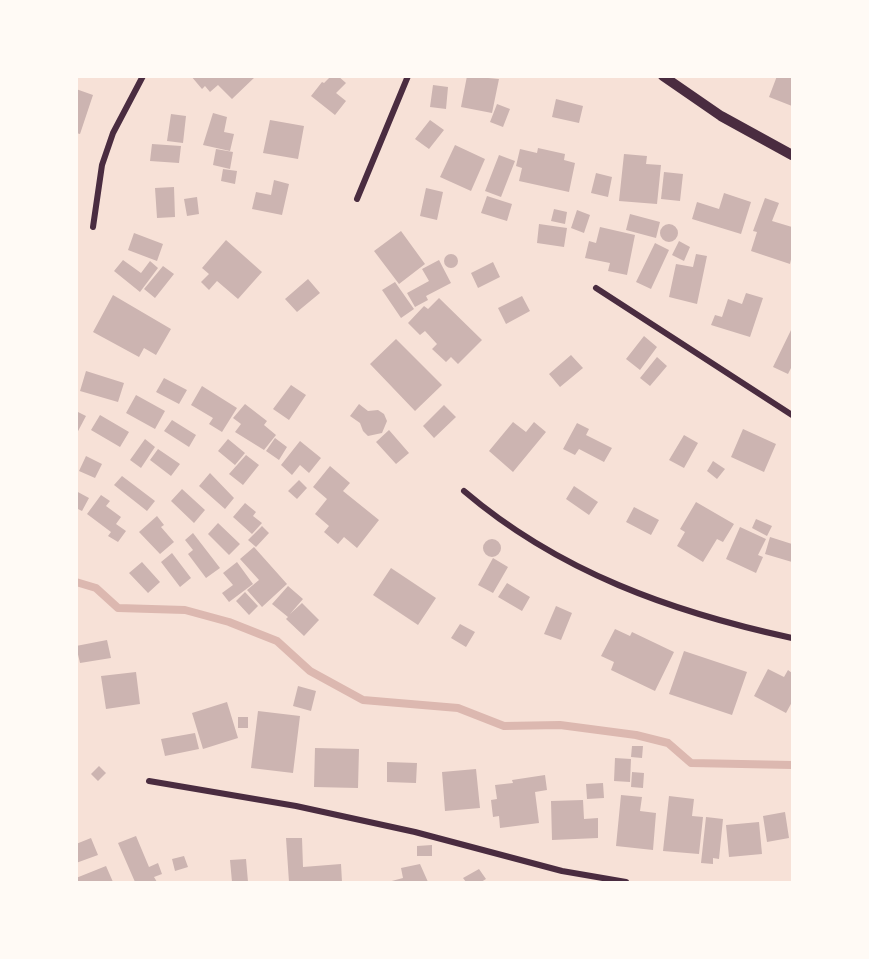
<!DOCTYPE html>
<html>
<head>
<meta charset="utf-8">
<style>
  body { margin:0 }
  #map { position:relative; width:869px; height:959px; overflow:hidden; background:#f7e1d7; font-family:Jost,sans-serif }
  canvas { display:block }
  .frame { position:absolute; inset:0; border:78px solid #fffaf5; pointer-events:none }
</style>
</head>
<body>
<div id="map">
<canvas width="869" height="959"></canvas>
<div class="frame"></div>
</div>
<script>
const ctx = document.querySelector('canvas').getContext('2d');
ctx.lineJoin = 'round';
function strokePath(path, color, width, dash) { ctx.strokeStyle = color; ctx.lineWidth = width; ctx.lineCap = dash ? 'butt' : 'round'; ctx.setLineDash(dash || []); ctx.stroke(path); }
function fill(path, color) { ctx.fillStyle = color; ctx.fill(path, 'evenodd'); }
strokePath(new Path2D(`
  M76,582l20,6 22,20 67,2 44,12 48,19 33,30 53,29 95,8 46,18 56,-1 76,10 32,8 23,20 101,2`), '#dcb8b0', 8);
fill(new Path2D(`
  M191,76h65l-24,23 -14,-14 -8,7 -5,-6 -3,3z
  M331,76h7l8,7 -10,10 10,8 -11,14 -24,-19 11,-14 2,1z
  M467,76l32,3 -7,34 -31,-6z
  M777,76h15v30l-23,-9z
  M433,85l15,2 -2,22 -16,-2z
  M76,89l17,6 -13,39 -4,-1z
  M556,99l27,7 -4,17 -27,-6z
  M497,104l13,5 -7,18 -13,-5z
  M213,113l14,4 -3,15 10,2 -4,17 -27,-6z
  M171,114l15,2 -3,27 -16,-2z
  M270,120l34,6 -6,33 -35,-6z
  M430,120l14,10 -15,19 -14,-10z
  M152,144l29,2 -2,17 -29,-2z
  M455,145l30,14 -14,32 -31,-14z
  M538,148l27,6 -1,6 11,3 -6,29 -50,-11 3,-13 -6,-2 4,-17 17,4z
  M216,149l17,3 -3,17 -17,-4z
  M624,154l23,2 -1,8 15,1 -4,39 -38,-3z
  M499,155l16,6 -14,36 -16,-6z
  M223,169l14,2 -2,13 -14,-3z
  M664,172l19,2 -3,27 -19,-2z
  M596,173l16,4 -4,20 -17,-4z
  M274,180l15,4 -7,31 -30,-6 4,-17 15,3z
  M174,187l1,30 -18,1 -2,-30z
  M426,188l17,4 -6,28 -17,-4z
  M724,193l27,9 -10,32 -49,-15 5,-17 22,7z
  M487,196l25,8 -5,17 -26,-8z
  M197,197l2,17 -12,2 -3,-17z
  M765,198l14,5 -7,18 20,6v28l-2,9 -39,-13 6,-19 -4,-1z
  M554,209l13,3 -2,12 -14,-3z
  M577,210l13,5 -6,18 -13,-5z
  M630,214l30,8 -4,16 -30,-8z
  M660 233a9 9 0 1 1 18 0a9 9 0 1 1-18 0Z
  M539,224l28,4 -3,19 -27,-4z
  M600,227l35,8 -8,40 -19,-4 2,-8 -25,-5 4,-17 7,2z
  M401,231l24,33 -26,20 -25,-33z
  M134,233l29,11 -6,17 -29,-11z
  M226,240l36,32 -24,27 -21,-18 -8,9 -8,-8 8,-8 -7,-6z
  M679,241l11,6 -6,14 -12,-6z
  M655,243l14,7 -18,39 -15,-7z
  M444 261a7 7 0 1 1 14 0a7 7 0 1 1-14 0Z
  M696,254l11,2 -10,48 -28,-7 7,-33 17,3z
  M123,260l18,13 9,-12 8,7 -18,24 -26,-21z
  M439,260l12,23 -25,13 2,4 -13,7 -8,-14 22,-12 -7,-12z
  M493,262l7,15 -22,11 -7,-15z
  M163,266l11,8 -19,24 -11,-9z
  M308,279l12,14 -23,19 -12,-13z
  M395,282l19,27 -13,9 -19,-28z
  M746,293l17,5 -13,39 -39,-12 4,-10 7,2 6,-18 14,5z
  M113,295l58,34 -15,26 -12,-7 -5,9 -46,-25z
  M522,296l8,15 -24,13 -8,-16z
  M439,298l43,42 -24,24 -7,-7 -5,5 -14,-13 5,-5 -12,-13 -5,4 -12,-12 16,-17 4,3z
  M792,328v38l-4,8 -15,-7z
  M644,336l13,11 -17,23 -14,-11z
  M396,339l46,46 -27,26 -45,-47z
  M571,355l12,13 -23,19 -11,-13z
  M657,357l10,9 -17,20 -10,-8z
  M86,371l38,12 -6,19 -38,-11z
  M164,378l23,12 -8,14 -23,-12z
  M291,385l15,10 -17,25 -16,-11z
  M202,386l35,22 -15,24 -13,-8 4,-6 -22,-13z
  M136,395l29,16 -10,18 -29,-16z
  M245,404l22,17 -3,4 12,10 -12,15 -29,-18 6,-8 -8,-6z
  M359,404l9,7 10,-1 6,4 3,7 -5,12 -14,3 -5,-5 -3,-8 -10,-7z
  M444,405l12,12 -22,21 -11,-12z
  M76,411l10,5 -10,19z
  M100,415l29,17 -9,15 -29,-17z
  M172,420l24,15 -7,12 -25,-16z
  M513,422l13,10 8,-10 12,10 -33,40 -24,-21z
  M577,423l12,6 -3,6 26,13 -8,14 -25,-13 -4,6 -12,-6z
  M743,429l33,15 -12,28 -33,-15z
  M389,430l20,23 -13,11 -20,-22z
  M684,435l14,8 -14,25 -15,-8z
  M275,438l12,9 -8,13 -13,-9z
  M145,439l10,8 -14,21 -11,-8z
  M228,439l17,14 -10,12 -17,-14z
  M300,441l21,17 -12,15 -9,-8 -8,10 -11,-10z
  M158,449l22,15 -9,12 -21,-16z
  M246,455l13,10 -16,20 -14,-11z
  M86,456l16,8 -7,14 -16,-7z
  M713,461l12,8 -8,10 -10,-8z
  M330,466l20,17 -7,8 36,29 -22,28 -13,-11 -6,7 -14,-12 5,-6 -14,-12 12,-15 -14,-12z
  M210,473l24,25 -9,11 -26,-23z
  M122,476l33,25 -8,10 -33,-26z
  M299,480l8,8 -10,11 -9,-8z
  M574,486l24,16 -9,13 -23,-16z
  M182,489l23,21 -11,13 -23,-22z
  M76,491l13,7 -7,13 -6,-3z
  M101,495l9,6 -4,5 15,11 -5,7 10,7 -8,11 -10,-6 3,-4 -24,-18z
  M696,502l38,22 -11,18 -6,-3 -14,23 -26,-16 8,-14 -5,-3z
  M245,503l11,9 -3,4 9,7 -10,11 -19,-17z
  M634,507l25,13 -8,15 -25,-13z
  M157,516l7,9 -3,2 13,15 -14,12 -21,-22z
  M756,519l16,7 -5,10 -15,-8z
  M218,523l22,21 -11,11 -21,-21z
  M262,526l7,7 -13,14 -8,-7z
  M740,527l26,12 -8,16 5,2 -7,16 -30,-14z
  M193,533l27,35 -14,10 -18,-24 5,-4 -8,-10z
  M770,537l22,7v18l-27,-8z
  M483 548a9 9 0 1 1 18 0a9 9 0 1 1-18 0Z
  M254,547l33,37 -25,23 -15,-17 12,-10 -19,-21z
  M172,553l19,25 -11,9 -19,-25z
  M493,558l15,9 -15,26 -15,-8z
  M142,562l18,20 -12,11 -19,-20z
  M237,562l16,22 -24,18 -7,-9 11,-8 -10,-12z
  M391,568l45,30 -18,27 -45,-30z
  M507,583l23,14 -8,14 -24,-14z
  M288,586l15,13 -13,15 12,-11 17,17 -15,16 -18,-17 2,-2 -16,-13z
  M245,592l13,14 -9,9 -13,-14z
  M556,606l16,7 -11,27 -17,-6z
  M460,624l15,8 -9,15 -15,-9z
  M615,629l15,7 2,-4 42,20 -19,39 -44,-21 3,-8 -13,-6z
  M107,640l4,18 -31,5 -4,-17z
  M684,651l63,21 -15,43 -63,-21z
  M768,669l16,8 4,-7 4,3v29l-6,11 -32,-17z
  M136,672l4,32 -34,5 -5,-33z
  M298,686l18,5 -5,20 -18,-5z
  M227,702l11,36 -35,11 -11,-36z
  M258,711l42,5 -7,57 -42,-5z
  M238,717h10v11h-10z
  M195,733l4,16 -34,7 -4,-17z
  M632,746h11l-1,12 -11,-1z
  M315,748l44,1 -1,39 -44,-1z
  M615,758l16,1 -1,23 -16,-1z
  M387,762l30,1 -1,20 -29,-1z
  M99,766l7,7 -8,8 -7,-7z
  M476,769l4,39 -35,3 -3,-39z
  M632,772l12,1 -1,15 -12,-1z
  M545,775l2,15 -12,2 4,31 -39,5 -1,-12 -6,1 -2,-17 6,-1 -2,-14 18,-2 -1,-3z
  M603,783l1,15 -17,1 -1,-15z
  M621,795l21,2 -2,14 16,2 -3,37 -37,-4z
  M669,796l25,3 -2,17 11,1 -4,37 -36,-3z
  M583,800l1,19 14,-1v20l-46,2 -1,-39z
  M785,812l4,26 -22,4 -4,-26z
  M706,817l17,2 -4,40 -6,-1v6l-12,-1z
  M759,822l3,32 -33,3 -3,-32z
  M136,836l13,31 9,-4 4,11 -8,3 3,5h-22l-17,-39z
  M91,838l7,17 -22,8v-19z
  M286,838h16l1,29 38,-3 1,18h-53z
  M432,845v11h-15v-10z
  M184,856l4,11 -13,4 -3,-12z
  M246,859l2,23h-16l-2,-22z
  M420,864l8,18h-40l15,-4 -2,-10z
  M106,866l7,16h-37v-4z
  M479,869l7,10 -5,3h-15l-3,-4z`), '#ccb4b1');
strokePath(new Path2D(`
  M357,199l51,-123
  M93,227l9,-62 11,-32 30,-57
  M596,288l196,127
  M464,491c95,81 208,121 328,147
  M149,781l147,25 119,26 147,39 64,11`), '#4a2c40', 6);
strokePath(new Path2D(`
  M663,76l58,40 71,39`), '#4a2c40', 10);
</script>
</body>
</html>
